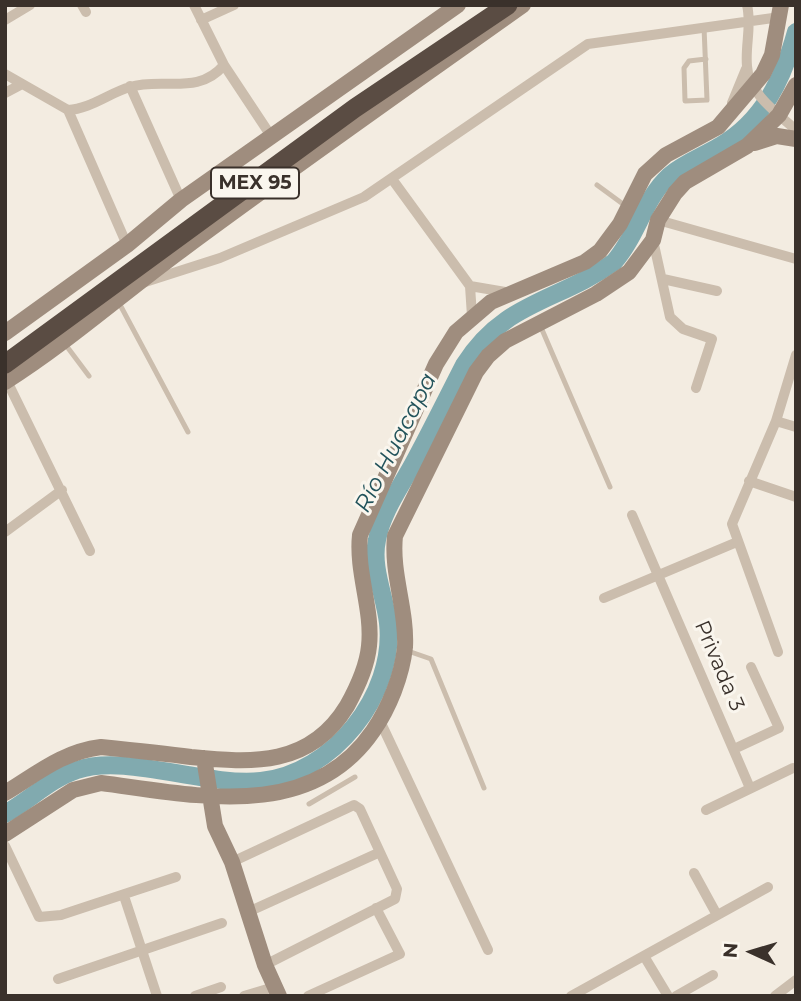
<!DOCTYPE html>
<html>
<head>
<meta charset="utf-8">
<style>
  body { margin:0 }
  #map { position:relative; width:801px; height:1001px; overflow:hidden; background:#f3ece1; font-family:Montserrat,sans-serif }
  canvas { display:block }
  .frame { position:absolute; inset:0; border:7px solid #3a312b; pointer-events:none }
  .north { position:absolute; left:717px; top:917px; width:70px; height:70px; -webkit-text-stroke:5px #faf6ee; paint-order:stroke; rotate:274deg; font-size:19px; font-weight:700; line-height:28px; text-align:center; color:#3a312b }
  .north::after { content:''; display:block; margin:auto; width:24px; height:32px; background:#3a312b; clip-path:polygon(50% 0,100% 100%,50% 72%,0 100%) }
</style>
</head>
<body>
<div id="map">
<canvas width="801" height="1001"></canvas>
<div class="frame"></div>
<div class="north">N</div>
</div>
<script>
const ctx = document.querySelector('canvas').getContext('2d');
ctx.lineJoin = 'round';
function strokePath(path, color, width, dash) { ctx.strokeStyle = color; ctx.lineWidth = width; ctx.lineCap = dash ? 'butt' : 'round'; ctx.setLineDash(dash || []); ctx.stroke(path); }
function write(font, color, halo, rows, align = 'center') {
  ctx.font = font + ' Montserrat,sans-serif'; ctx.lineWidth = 6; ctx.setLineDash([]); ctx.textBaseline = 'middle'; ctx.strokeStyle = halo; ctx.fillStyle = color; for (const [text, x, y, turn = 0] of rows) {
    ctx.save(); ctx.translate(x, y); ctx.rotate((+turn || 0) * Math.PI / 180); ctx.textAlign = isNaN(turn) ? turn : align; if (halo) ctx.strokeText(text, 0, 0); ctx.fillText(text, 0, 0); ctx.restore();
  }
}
strokePath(new Path2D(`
  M5,814c25,-14 45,-35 72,-44 49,-17 128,17 184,11 71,-7 135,-86 127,-158 -3,-27 -17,-56 -11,-83 5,-28 23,-52 36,-76 18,-33 34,-66 51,-99 40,-64 94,-63 150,-103 23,-26 30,-63 55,-86 15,-13 35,-20 51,-30 43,-25 63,-67 76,-114`), '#81aaaf', 18);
strokePath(new Path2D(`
  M704,27l3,73 -22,1 -1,-33 5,-7 17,-2
  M597,185l30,22
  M118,301l70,131
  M540,325l70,162
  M65,344l24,32
  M408,651l23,8 53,129
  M309,804l46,-27`), '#cbbdad', 5);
strokePath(new Path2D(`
  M82,5l4,7
  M194,5l30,60 47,71
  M747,5c5,21 -2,40 0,61 1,27 30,47 49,64
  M5,20l25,-15
  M201,20l33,-15
  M5,74l63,36c22,-1 41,-17 62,-23 33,-10 68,9 94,-22
  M130,86l51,114
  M5,93l17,-9
  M732,103l14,-34
  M68,110l59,135
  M392,179l78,107 2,30
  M658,220l138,39
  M653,240l17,77 13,12 29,10 -16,49
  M663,279l54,12
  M142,283l78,-25 144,-61 224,-153 192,-27
  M470,286l41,7
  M7,381l83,170
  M776,421l20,6
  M749,481l47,16
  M632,515l118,273
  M5,532l57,-42
  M604,598l133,-56
  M778,652l-46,-128 44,-103 20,-66
  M380,721l108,229
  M734,749l45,-21 -28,-61
  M706,810l87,-42
  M5,846l34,71 22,-2 115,-38
  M232,862l122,-57 6,4 37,80 -2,10 -130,66
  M694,873l23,42
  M124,896l33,100
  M248,912l130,-59
  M644,956l24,40
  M58,979l164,-56
  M195,996l26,-9
  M244,996l30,-9
  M308,996l92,-42 -24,-46
  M571,996l197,-109
  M676,996l37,-21
  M775,996l21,-16`), '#cbbdad', 10);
strokePath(new Path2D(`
  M755,143l22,-7 19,3
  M5,333l122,-88 54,-45 277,-195
  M5,382c63,-40 118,-89 178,-133 112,-83 226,-163 340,-244
  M204,758l11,68 17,36 33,103 14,31
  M5,793c33,-20 57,-41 96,-46 30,3 60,6 90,10 61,6 119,10 156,-51 10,-18 20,-39 22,-60 4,-37 -13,-73 -9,-111l76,-171 20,-32 35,-30 94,-40 15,-11 20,-27 25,-50 21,-19 52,-28 45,-53 9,-19 9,-50
  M5,834l68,-44 28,-7c93,12 209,40 272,-52 16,-23 29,-55 32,-84 2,-38 -14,-73 -10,-111l81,-164 12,-16 17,-15 91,-47 33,-22 24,-32 5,-20 17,-27 10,-11 62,-36 32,-31 17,-30`), '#9f8d7e', 16);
strokePath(new Path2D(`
  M5,364l350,-256 153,-103`), '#5a4c43', 19);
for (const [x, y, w] of [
  [255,183,88]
]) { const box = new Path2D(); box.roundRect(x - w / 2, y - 15.5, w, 31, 5); ctx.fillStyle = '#faf6ee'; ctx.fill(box); strokePath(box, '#3a312b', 2); }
write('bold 19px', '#3a312b', null, [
  ["MEX 95",255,183]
]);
write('21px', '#3a312b', '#faf6ee', [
  ["Privada 3",719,666,67]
]);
write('italic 23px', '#22535b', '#faf6ee', [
  ["Río Huacapa",396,443,-63]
]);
</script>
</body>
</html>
